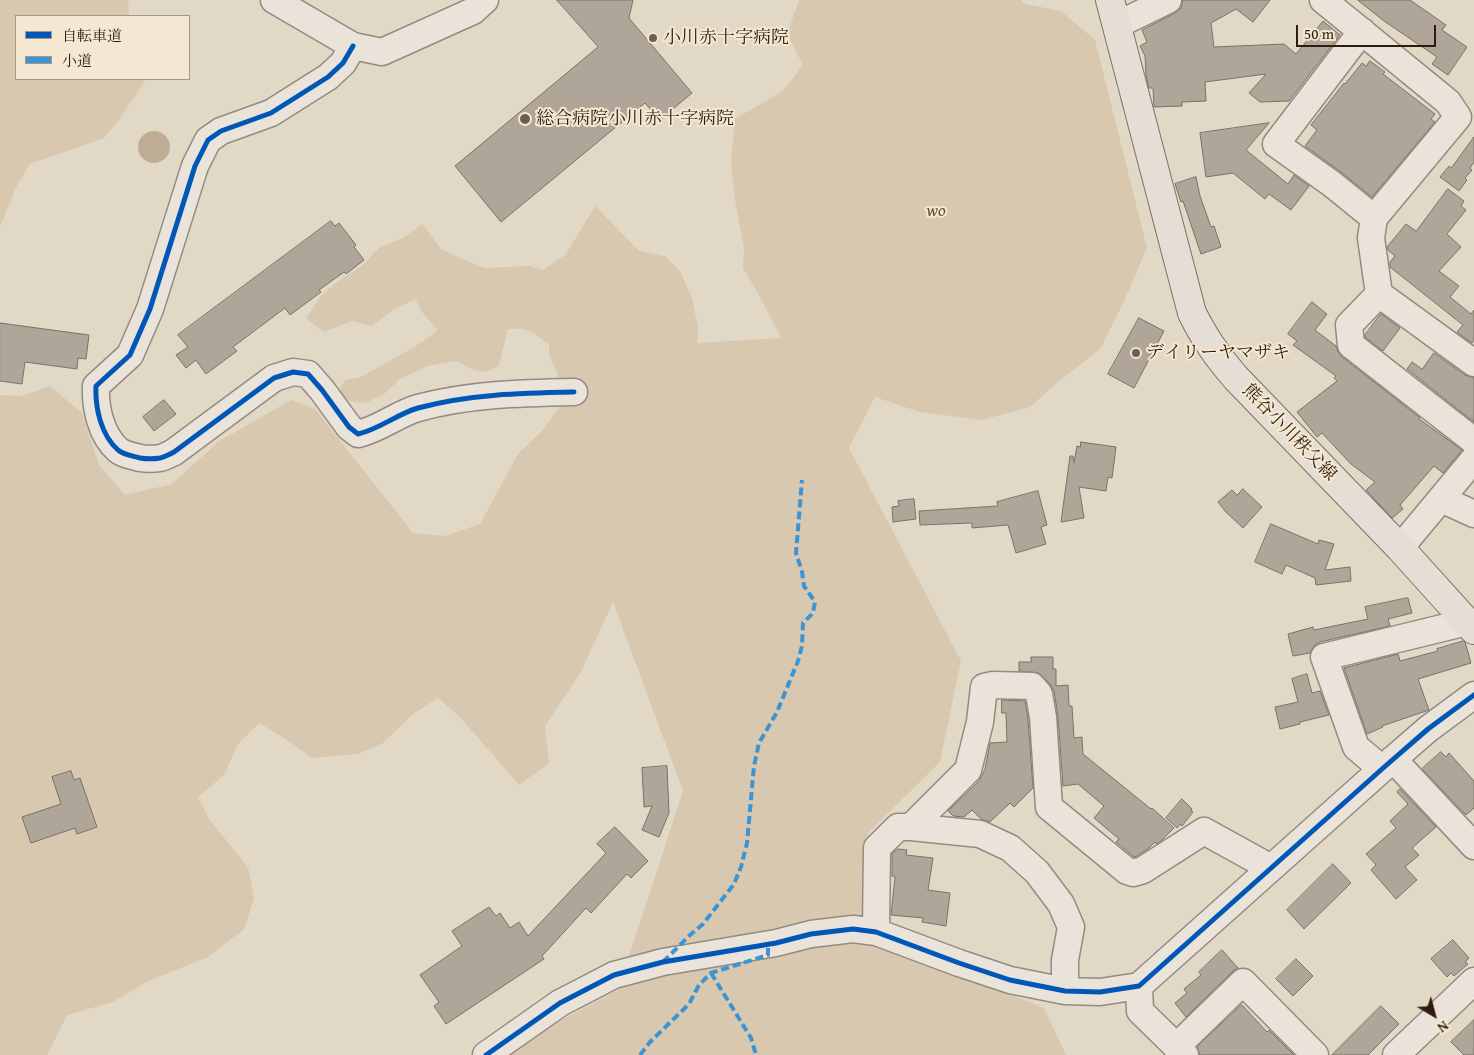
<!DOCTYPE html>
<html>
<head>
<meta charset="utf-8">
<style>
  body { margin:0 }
  #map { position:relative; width:1474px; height:1055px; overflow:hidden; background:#e2d8c6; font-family:"Gentium Book Plus","Noto Serif JP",serif }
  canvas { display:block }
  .legend { position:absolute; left:15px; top:15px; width:175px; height:65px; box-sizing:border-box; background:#f5e8d2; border:1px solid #a69684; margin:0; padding:6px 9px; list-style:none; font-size:15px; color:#301c0e }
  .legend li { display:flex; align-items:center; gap:10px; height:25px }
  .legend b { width:25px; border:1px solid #a69684 }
  .north { position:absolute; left:1409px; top:990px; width:50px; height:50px; -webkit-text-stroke:4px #f5e8d2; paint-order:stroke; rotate:143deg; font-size:14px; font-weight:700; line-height:20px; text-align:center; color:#301c0e }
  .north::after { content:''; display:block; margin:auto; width:18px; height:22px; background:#301c0e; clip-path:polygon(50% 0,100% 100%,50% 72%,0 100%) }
  .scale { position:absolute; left:1296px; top:25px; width:140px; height:22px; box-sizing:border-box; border:2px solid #301c0e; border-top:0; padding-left:6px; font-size:15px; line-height:18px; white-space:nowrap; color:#301c0e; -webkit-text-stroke:4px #f5e8d2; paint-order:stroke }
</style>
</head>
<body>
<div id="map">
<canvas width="1474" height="1055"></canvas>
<ul class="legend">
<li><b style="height:6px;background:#0057b8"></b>自転車道</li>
<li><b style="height:6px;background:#3d94d2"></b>小道</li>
</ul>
<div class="north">N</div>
<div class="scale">50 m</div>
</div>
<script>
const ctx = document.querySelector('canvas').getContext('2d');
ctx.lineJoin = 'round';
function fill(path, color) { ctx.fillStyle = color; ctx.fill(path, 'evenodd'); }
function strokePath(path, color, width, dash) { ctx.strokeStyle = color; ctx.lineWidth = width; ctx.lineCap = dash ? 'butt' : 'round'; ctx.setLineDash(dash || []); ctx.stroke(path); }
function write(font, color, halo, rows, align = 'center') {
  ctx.font = font + ' "Gentium Book Plus","Noto Serif JP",serif'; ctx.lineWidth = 4; ctx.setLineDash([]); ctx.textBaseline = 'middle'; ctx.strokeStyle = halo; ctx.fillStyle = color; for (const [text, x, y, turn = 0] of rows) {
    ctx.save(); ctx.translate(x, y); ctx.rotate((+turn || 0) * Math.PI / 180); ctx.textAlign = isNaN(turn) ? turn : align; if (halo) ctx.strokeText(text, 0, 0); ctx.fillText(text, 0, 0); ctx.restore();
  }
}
fill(new Path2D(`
  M0,0h128l1,13 1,3h-114v63h130l-28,42 -14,17 -74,26 -12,19 -18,44z
  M799,0h222l4,4 36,7 34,29 52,208 -22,51 -25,50 -41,32 -29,26 -48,13 -62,-8 -45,-15 -26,51 112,213 -21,101 -72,71 -3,75 3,36c59,15 118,41 176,64l22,47h-554l38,-29 68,-36 65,-199 -70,-189 -32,70 -36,54 4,37 -30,22 -59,-68 -22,-19 -25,16 -30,29 -25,11 -46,4 -25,-18 -28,-17 -21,21 -14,31 -26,22 11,22 39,48 6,31 -10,31 -36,28 -60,24 -35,21 -46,13 -20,40h-47v-660l22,1 28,-10 32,27 17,52 26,30 47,-11 46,-42 73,-42 24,9 98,124 32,3 35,-12 38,-70 25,-24 17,-24 -3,-34 -8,-16v-12c-17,-12 -20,-16 -41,-15l-9,36 -12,7 -13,-2 -18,-9 -29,5 -27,13 -17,16 -18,8 -18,-2 -9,-9 7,-12 16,-3 55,-31 22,-16 -14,-15 -9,-16 -22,11 -21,16 -20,-5 -28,11 -18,-14 15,-22 17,-15 23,-14 18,-19 24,-10 19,-14 20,26 42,18 45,-2 14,4 23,-16 29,-48 44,45 26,5 15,15 12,27 6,29 -1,16 84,-5 -23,-45 -15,-25 1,-20 -9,-48 -4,-39 4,-42 48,-28 20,-26 -16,-31z`), '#d8c8af');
fill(new Path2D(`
  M138 147a16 16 0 1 1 32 0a16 16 0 1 1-32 0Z`), '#bead94');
const building = new Path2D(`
  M557,0h76l-4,18 63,75 -32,27 -15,-17 -144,119 -46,-56 143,-119z
  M1183,0h87l-17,22 -17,-13 -25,14 3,24 70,-3 12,10 27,-33 17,14 -51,66 -29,1 -11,-9 17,-19 -61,8 1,19 -24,1v4l-28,1 -1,-19h-4l-3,-13 -1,-19 -5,-10 7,-4 -5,-12 33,-17 6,-5z
  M1358,0h52l36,25 -4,5 25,17 -19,28 -16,-11 5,-7 -53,-36z
  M1370,61l15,11 -2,2 52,40 -4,5 4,3 -63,75 -31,-25 -36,-26 12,-16 -6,-5 33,-42 1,1 17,-21 4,3z
  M1269,123l-23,27 42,34 6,-9 15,11 -18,24 -22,-16 -4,5 -32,-26 -27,4 -6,-44z
  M1474,137v25l-4,6 2,2 -7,8 2,2 -8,11 -19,-14 9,-11 2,2z
  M1196,177l4,19 11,31 3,-1 7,21 -20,7 -18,-53 -2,1 -6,-18z
  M1448,189l16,12 -3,5 5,4 -19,24 14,13 -22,24 20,15 -9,11 21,17 3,-4v30l-2,3 -15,-11 6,-7 -73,-58v-5l5,-6 -7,-6 -1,-3 19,-23 10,7z
  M331,221l4,5 4,-3 17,22 -2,2 10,13 -18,14 -2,-2 -25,18 2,2 -31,23 -5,-7 -52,39 4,4 -31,23 -10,-14 -10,8 -10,-13 12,-8 -10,-12z
  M1312,302l15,12 -12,16 21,16 2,6 4,5 78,61 -1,1 43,31 -19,23 -9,-7 -34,39 3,4 -11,9 -26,-28 9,-8 -24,-18 -29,-31 -5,4 -20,-25 40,-31 -3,-3 2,-2 -43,-31 4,-4 -9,-7z
  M1381,314l19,14 -17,23 -18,-14v-2z
  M1139,318l25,13 -30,57 -26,-14z
  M0,323l89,12 -3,24 -8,-1 -1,11 -52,-7 -3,22 -22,-3z
  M1434,353l31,22 9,3v44l-67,-53 5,-7 10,7z
  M164,400l12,14 -22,17 -11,-14z
  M1081,442l35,5 -4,31 -4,-1 -2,14 -27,-4 5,31 -23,4 9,-66h3l1,7 3,-17 3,1z
  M1243,489l19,18 -19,21 -17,-16 -8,-10 14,-12 5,5z
  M1038,491l9,34 -6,2 5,17 -30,9 -8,-28 -36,3v-5l-52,2 -1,-14 79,-5 -1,-4z
  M914,499l2,20 -23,3 -1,-15 7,-1 -1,-5z
  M1271,524l47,20 1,-4 15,4 -9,26 25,-3 1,14 -35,4 -1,-7 -29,-13 -4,9 -27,-12z
  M1408,598l4,15 -24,6 2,7 -70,16 -6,4 -4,7 -17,3 -5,-22 25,-7 1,3 54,-11 -3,-12z
  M1464,641l1,1 6,21 -53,16 11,31 -47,16 1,1 -16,7 -23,-66 54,-14 2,7 38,-10 -1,-2z
  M1031,657h22v12h3v17l12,-1 1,21h3l2,32 8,-1 1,17 68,55 1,-1 22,20 -11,11 -6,5 -2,-2 -6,6 -12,8 -3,1 -18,-15 3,-3 -25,-21 10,-12 -26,-22 -15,2 -5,-70 -4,-25 -4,-7 -11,-11 -20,-2v-9h12z
  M1307,674l5,19 8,-2 9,24 -29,7v2l-20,5 -5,-22 23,-5 -6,-23z
  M1002,700l23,1 3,18 5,69 -19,19 -4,-4 -20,19 -9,-3 -9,-9 -8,7 -11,-1 -5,-5 31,-30 6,-12 5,-26 17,-1 -1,-29h-4z
  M1441,752l5,5 3,-4 25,28v27l-8,7 -44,-46z
  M667,766l2,47 -10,24 -17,-7 10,-24 -8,1 -2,-39z
  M71,771l3,9 6,-2 17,49 -20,7 -2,-6 -44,15 -9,-26 39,-13 -9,-27z
  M1400,789l36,38 -24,21 7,7 -14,12 12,13 -21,19 -25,-29 5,-5 -10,-11 30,-26 -6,-7 18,-17 -11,-12z
  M1182,799l10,10 -1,2 2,1 -11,14 -2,-2 -3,4 -11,-10z
  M615,827l33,34 -17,17 -4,-4 -36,39 -5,-5 -44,48 2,3 -98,65 -12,-18 5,-4 -19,-27 42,-29 -10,-15 37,-24 7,9 4,-3 10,15 9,-6 9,14 78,-83 -9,-9z
  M898,849l9,1 -1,5 27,3 -5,32 22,3 -4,33 -24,-4 1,-4 -32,-3 4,-38 -3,-1v-22z
  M1333,864l18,19 -47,46 -17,-19z
  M1453,940l16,18 -4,4 3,2 -14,12 -3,-3 -4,4 -16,-18z
  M1222,950l16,18 -5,3 -47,46 -11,-14 12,-10 -3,-4 17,-14 -2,-3z
  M1296,959l17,17 -20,20 -17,-17z
  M1242,1005l25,27 2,-2 25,25h-94l-3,-8z
  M1381,1006l18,18 -31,31h-36z
  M1474,1020v35h-10l-13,-13z`);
fill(building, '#afa699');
strokePath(building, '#7a7267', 1);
const minor = new Path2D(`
  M274,0l79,46 29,6 91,-41 12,-11
  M1323,0l125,102 10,15 -84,101 -3,20 8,56 95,69
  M1117,25l51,-25
  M1362,31l-86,113 56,40 42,34
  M353,46l-10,17 -15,14 -57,36 -50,18 -13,9 -13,26 -45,143 -20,46 -34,31c-1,22 5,49 22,64 6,5 15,6 22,8 6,1 14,1 20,0 5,-1 10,-4 14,-6l100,-74 19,-6 15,2 14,16 27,37 9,7c22,-5 39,-20 60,-26 51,-14 104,-15 156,-16
  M1379,294l-30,31 2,20 123,96
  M1441,499l33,15
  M1400,548l74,-89
  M1393,759l81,87
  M1382,769l-26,-22 -32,-90 143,-35
  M911,827l57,-57 12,-48 4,-35 9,-2 39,1 7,8 4,23 6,90 78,64 6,2 10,-3 61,-39 67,37
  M876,932l1,-84 21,-21h13l69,7 30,14 27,24 24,32 10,23 -6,33v31
  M1139,986l1,25 45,44
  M1176,1047l67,-65 72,73
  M486,1055l74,-52 54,-28 49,-13 113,-19 35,-9 42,-5 23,3 83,31 51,17 55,11 35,1 39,-6 243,-217 46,-40 46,-34
  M1396,1055l78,-74`);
const major = new Path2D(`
  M1110,0l82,313c13,26 25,43 44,65l164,170 74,82`);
strokePath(minor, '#938b80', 29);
strokePath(major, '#7a7267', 30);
strokePath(minor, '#e9e3da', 26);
strokePath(major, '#e5ded4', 28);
strokePath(new Path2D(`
  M663,962l27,-27 13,-11 31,-40 7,-17 6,-24 7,-77 5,-23 18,-31 21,-51 4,-15 1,-23 10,-10 2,-11 -11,-16 -2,-14 -6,-19 6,-73
  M711,973l40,65 5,17
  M640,1055l10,-13 39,-38 10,-19 12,-12 57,-18v-10`), '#3d94d2', 4, [8, 4]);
strokePath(new Path2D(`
  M353,46l-10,17 -15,14 -57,36 -50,18 -13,9 -13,26 -45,143 -20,46 -34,31c-1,22 5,49 22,64 6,5 15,6 22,8 6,1 14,1 20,0 5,-1 10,-4 14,-6l100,-74 19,-6 15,2 14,16 27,37 9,7c22,-5 39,-20 60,-26 51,-14 104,-15 156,-16
  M486,1055l74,-52 54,-28 49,-13 113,-19 35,-9 42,-5 23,3 83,31 51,17 55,11 35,1 39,-6 243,-217 46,-40 46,-34`), '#0057b8', 5);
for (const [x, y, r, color] of [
  [653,38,5,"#6e5e4e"],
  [525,119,6,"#6e5e4e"],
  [1136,353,5,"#6e5e4e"]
]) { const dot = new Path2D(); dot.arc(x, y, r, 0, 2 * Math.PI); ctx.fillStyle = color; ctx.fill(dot); strokePath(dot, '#f5e8d2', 2); }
write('18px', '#301c0e', '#f5e8d2', [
  ["小川赤十字病院",663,38],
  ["総合病院小川赤十字病院",536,119],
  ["デイリーヤマザキ",1146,353]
], 'left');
write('italic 18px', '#604c39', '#f5e8d2', [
  ["wo",936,211]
]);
write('18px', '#301c0e', '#f5e8d2', [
  ["熊谷小川秩父線",1289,433,46]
]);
</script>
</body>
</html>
